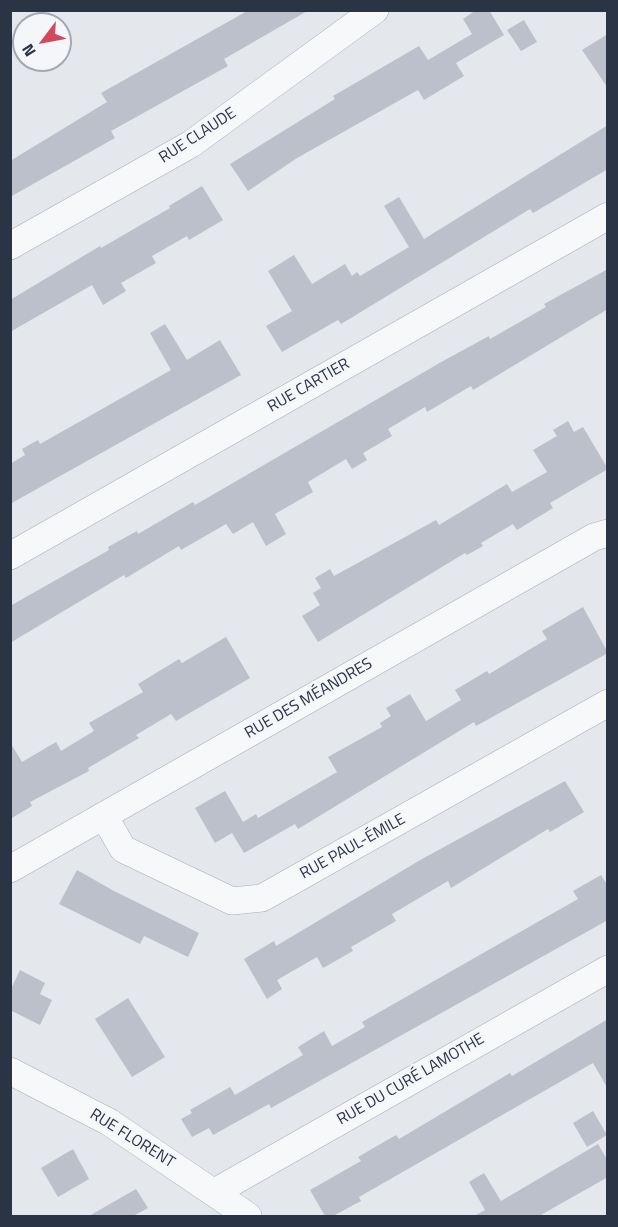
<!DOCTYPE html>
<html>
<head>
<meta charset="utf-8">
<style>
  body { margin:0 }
  #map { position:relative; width:618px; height:1227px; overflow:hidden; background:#e4e7ec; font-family:"Titillium Web",sans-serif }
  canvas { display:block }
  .frame { position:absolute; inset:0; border:12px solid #2b3445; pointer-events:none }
  .north { position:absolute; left:12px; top:12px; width:60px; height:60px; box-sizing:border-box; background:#f4f6f9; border:2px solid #a4a8b1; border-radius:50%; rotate:238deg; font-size:16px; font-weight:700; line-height:24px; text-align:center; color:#2b3445 }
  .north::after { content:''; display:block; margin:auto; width:21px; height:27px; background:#d1495b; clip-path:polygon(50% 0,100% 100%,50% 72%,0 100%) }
</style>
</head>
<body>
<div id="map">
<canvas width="618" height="1227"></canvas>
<div class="frame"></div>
<div class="north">N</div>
</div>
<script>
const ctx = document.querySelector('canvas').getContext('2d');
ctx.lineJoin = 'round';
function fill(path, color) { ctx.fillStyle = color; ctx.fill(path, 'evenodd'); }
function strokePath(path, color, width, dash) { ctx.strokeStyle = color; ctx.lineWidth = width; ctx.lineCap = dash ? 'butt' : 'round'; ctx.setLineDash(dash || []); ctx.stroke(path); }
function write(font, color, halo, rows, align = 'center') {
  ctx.font = font + ' "Titillium Web",sans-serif'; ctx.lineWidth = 5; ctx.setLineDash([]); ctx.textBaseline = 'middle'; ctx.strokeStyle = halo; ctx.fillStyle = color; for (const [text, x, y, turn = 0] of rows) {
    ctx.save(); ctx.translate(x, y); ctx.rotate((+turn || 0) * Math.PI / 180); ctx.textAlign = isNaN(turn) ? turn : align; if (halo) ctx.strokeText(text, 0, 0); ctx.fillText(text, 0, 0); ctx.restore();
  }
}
fill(new Path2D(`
  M249,10h60l-85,49 4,7 -117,65 4,7 -105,59v-36l97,-59 -6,-9z
  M476,10h13l15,25 -48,28 8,13 -40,24 -6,-10 -121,68 -49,33 -18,-27 105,-65 -2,-3 86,-50 9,14 44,-26 -9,-15z
  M524,20l13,22 -16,9 -14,-21z
  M608,34v54l-26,-38z
  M608,125v44l-75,44 -3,-4 -189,115 -3,-4 -56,32 -16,-26 26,-15 -24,-40 26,-16 18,29 33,-20 7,12 5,-4 3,4 49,-29 -25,-41 15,-9 25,42z
  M202,186l21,34 -34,20 -2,-4 -35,20 4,7 -35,20 5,8 -23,14 -11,-20 -82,47v-32l90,-54 1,2 69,-40 -1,-2z
  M608,269v40l-135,81 -2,-4 -44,26 -2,-5 -37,22 4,7 -29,17 4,7 -15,9 -6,-10 -38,23 5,10 -38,22 11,20 -20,12 -13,-24 -20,12 -7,-10 -45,26 -2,-4 -53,32 -2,-3 -114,68v-37l99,-56 -1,-3 29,-16 1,3 55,-32 2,3 248,-144 46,-25 1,3 56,-32 -2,-3z
  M165,324l22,36 33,-20 21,35 -231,129v-40l15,-9 -3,-6 16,-9 2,4 131,-74 -21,-37z
  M568,421l6,11 9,-5 25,42 -58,34 3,5 -36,22 -4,-6 -32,19 2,3 -16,9 -2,-2 -147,89 -16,-26 18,-11 -7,-12 8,-5 -6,-10 15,-9 4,7 102,-56 3,5 68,-41 5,8 35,-20 -14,-22 24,-14 -4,-6z
  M583,607l25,46 -132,73 -2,-4 -176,107 -3,-5 -51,29 -12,-20 -17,10 -20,-35 30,-17 18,31 13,-8 2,4 79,-46 -9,-15 54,-30 -2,-4 11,-7 -5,-8 24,-14 16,27 35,-21 -6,-10 32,-19 2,3 58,-35 -5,-8z
  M226,637l24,41 -74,43 -5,-7 -35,21 3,3 -51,30 1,3 -59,31 2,4 -22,13v-77l12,20 34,-20 5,9 33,-20 -5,-8 54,-31 -5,-8 41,-25 3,4z
  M565,781l19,31 -34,20 -2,-3 -97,59 -3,-7 -56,33 4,7 -45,26 2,4 -30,17 -6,-11 -40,23 5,9 -15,10 -23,-40 30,-18 2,5 146,-87z
  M77,870l37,21 85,42 -11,24 -44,-21 -4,8 -81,-40z
  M601,875l7,11v34l-337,188 -2,-4 -56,31 -4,-7 -17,9 -11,-18 11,-6 -2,-3 40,-23 5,8 68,-40 -5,-8 26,-16 8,15 33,-19 -3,-5 216,-123 -5,-8z
  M20,970l25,13 -5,11 12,6 -12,25 -30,-15v-19z
  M128,998l37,59 -33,20 -37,-58z
  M608,1019v70l-15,-26 -234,134 2,4 -28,15h-8l-15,-26 51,-29 -3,-4 38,-22 3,4 111,-66 2,3z
  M593,1111l14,24 -20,12 -14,-24z
  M598,1144l10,17v16l-69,39h-65l11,-6 -16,-28 15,-9 17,28z
  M73,1149l16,30 -31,18 -17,-29z
  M136,1189l12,19 -15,8h-44z`), '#bbc0ca');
const street = new Path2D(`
  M10,246l181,-102 184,-134
  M10,556l598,-340
  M104,816l19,33 109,52 30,-3 346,-195
  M10,869l584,-332 14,-4
  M10,1071l99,51 139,94
  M215,1192l393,-223`);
strokePath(street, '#a9aeb7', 28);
strokePath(street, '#f7f8fa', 27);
write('16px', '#2b3445', '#f4f6f9', [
  ["RUE CLAUDE",198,136,-33],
  ["RUE CARTIER",309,386,-30],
  ["RUE DES MÉANDRES",309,699,-30],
  ["RUE PAUL-ÉMILE",353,847,-29],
  ["RUE DU CURÉ LAMOTHE",411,1080,-30],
  ["RUE FLORENT",132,1139,32]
]);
</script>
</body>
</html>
